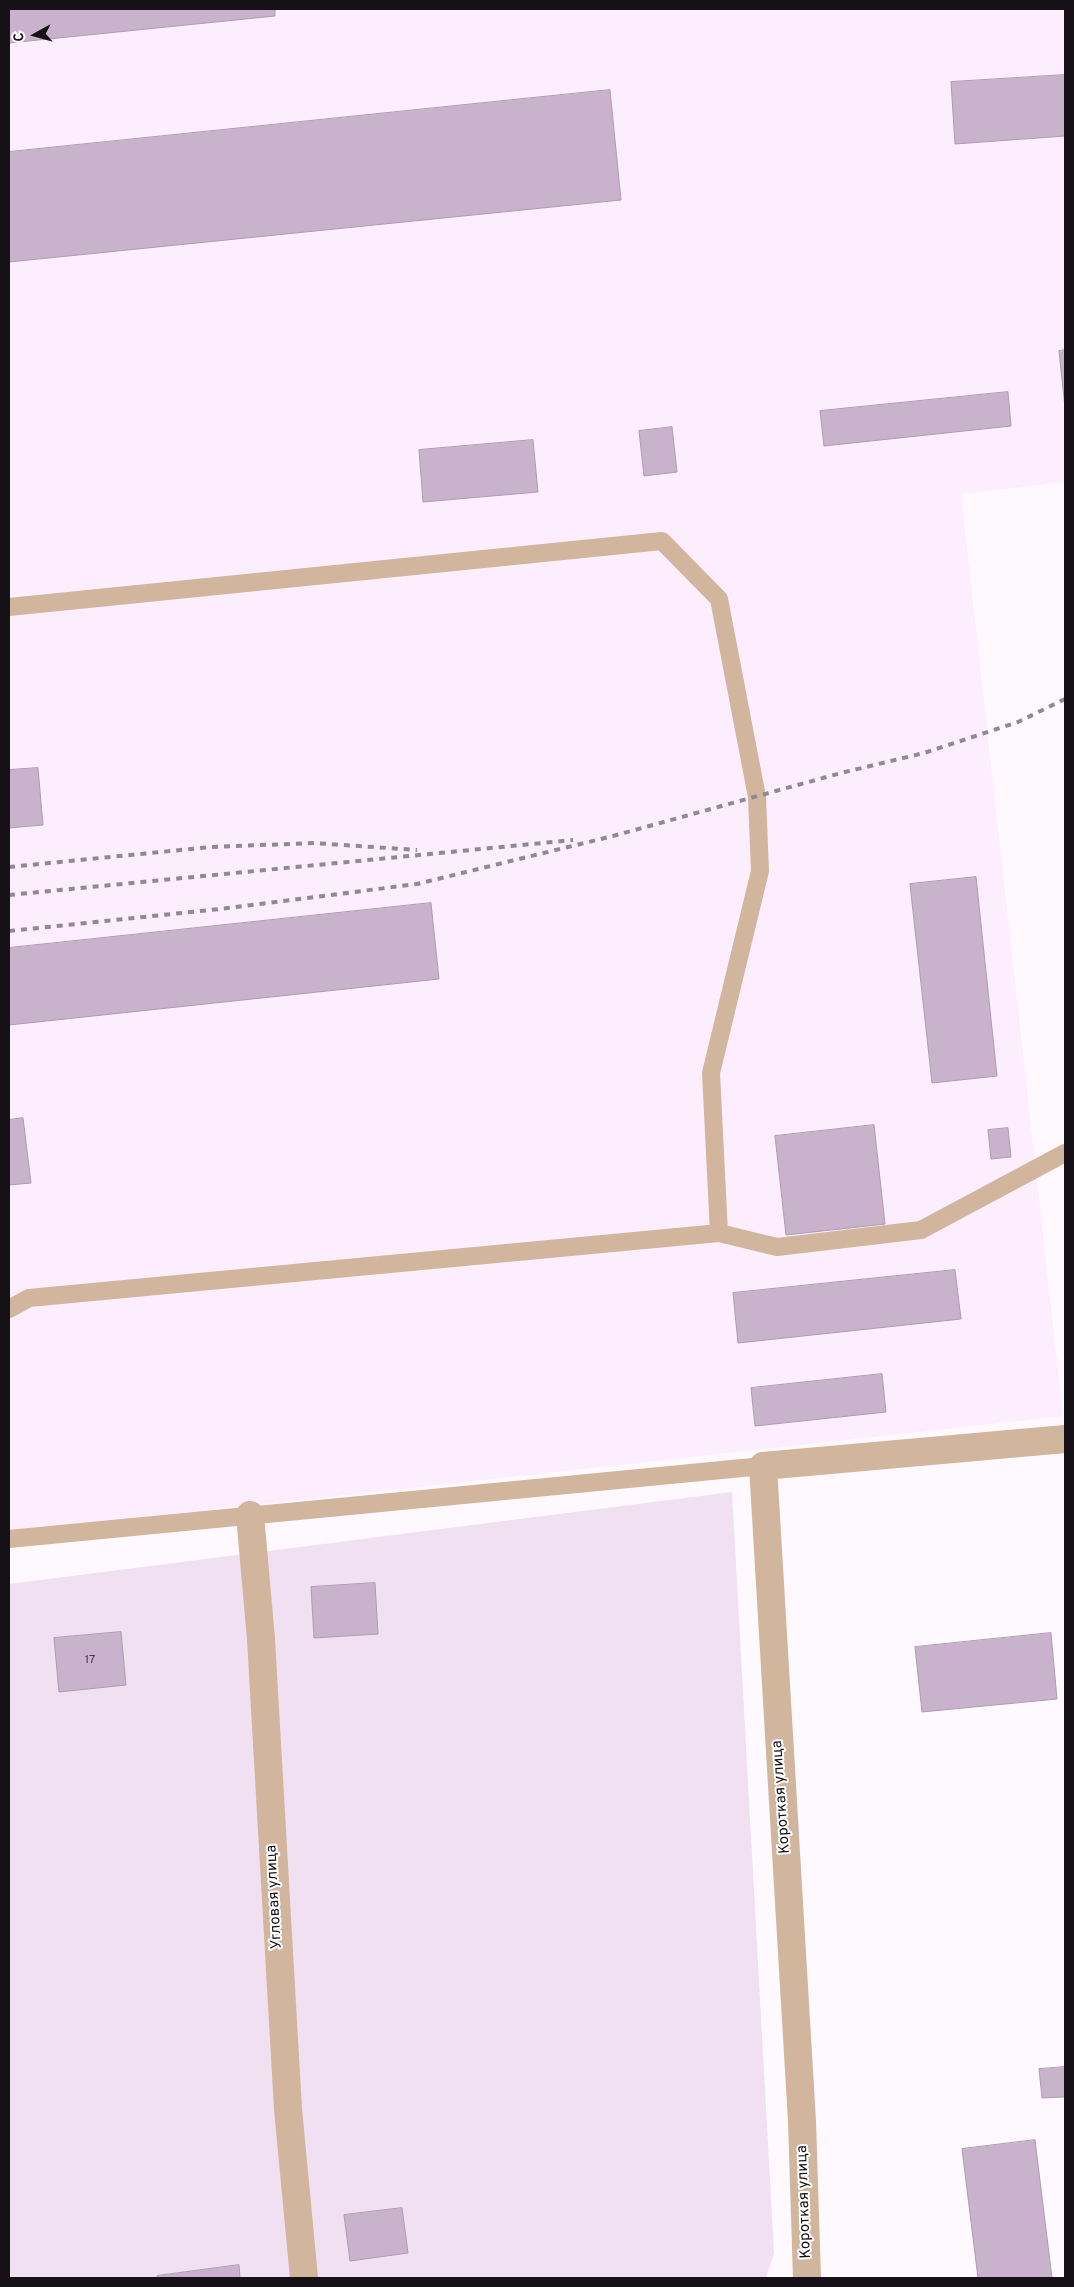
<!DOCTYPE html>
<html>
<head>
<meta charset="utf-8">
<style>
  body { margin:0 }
  #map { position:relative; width:1074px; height:2287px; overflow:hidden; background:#fdf9fe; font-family:Overpass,sans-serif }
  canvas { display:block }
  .frame { position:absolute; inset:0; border:10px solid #161017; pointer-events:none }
  .north { position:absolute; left:10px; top:10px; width:50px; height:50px; -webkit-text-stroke:4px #fff; paint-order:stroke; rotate:263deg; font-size:14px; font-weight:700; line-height:20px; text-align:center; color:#161017 }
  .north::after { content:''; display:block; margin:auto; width:18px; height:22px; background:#161017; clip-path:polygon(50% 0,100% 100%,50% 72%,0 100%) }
</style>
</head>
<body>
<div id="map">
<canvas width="1074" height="2287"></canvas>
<div class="frame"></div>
<div class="north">С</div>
</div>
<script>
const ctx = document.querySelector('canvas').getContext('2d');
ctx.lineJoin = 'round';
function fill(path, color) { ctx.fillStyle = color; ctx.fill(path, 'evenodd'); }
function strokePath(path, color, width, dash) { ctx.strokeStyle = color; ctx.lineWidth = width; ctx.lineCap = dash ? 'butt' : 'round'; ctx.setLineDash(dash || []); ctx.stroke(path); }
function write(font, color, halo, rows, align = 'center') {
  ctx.font = font + ' Overpass,sans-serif'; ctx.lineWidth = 4; ctx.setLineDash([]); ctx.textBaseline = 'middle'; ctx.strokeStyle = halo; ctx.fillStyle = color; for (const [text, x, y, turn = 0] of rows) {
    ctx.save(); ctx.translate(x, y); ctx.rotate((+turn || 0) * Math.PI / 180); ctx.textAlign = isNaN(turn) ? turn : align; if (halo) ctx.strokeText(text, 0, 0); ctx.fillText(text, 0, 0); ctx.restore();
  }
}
fill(new Path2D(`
  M9,9h1056v473l-104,12 102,922 -1054,116z`), '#fcedff');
fill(new Path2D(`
  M732,1492l42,761 -8,25h-757v-694z`), '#f0e0f2');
const building = new Path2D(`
  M9,9h266v7l-266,27z
  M1065,75v61l-110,8 -4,-62z
  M610,90l11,110 -612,62v-110z
  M1065,350v57l-6,-56z
  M1008,392l3,34 -187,20 -4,-35z
  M672,427l5,45 -33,4 -5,-45z
  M533,440l5,52 -115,10 -4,-52z
  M38,768l5,57 -34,3v-58z
  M976,877l21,199 -65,7 -22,-199z
  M431,903l8,76 -430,46v-77z
  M23,1118l8,65 -22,2v-65z
  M874,1125l11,99 -99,11 -11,-99z
  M1008,1128l3,29 -20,2 -3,-29z
  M955,1270l6,49 -223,24 -5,-50z
  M882,1374l4,38 -131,14 -4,-38z
  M375,1583l3,51 -64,4 -3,-51z
  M121,1632l5,53 -67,7 -5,-54z
  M1051,1633l6,66 -135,13 -7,-65z
  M1065,2067v30l-23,1 -3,-29z
  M1035,2140l17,138h-74l-16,-129z
  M402,2208l6,45 -58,8 -6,-46z
  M239,2265l1,13h-83v-2z`);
fill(building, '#c9b2cc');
strokePath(building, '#ae9cb1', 1);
strokePath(new Path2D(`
  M9,607l653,-66 57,58 38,198 3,74 -49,202 8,160 58,14 144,-17 144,-77
  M9,1309l20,-11 690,-65
  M9,1539l754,-73`), '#d1b59c', 18);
strokePath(new Path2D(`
  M250,1515l11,124 27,470 16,169
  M807,2278l-5,-157 -39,-655 302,-27`), '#d1b59c', 28);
strokePath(new Path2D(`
  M9,867l202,-20 103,-4 103,7
  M9,895l564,-55
  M9,931l211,-22 197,-25 196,-48 228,-63 83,-20 94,-31 47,-23`), '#8f8a90', 4, [6, 6]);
write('12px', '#433844', null, [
  ["17",90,1661]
]);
write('15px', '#161017', '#fff', [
  ["Короткая улица",782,1797,-94],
  ["Угловая улица",275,1897,-93],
  ["Короткая улица",805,2202,-92]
]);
</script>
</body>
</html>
